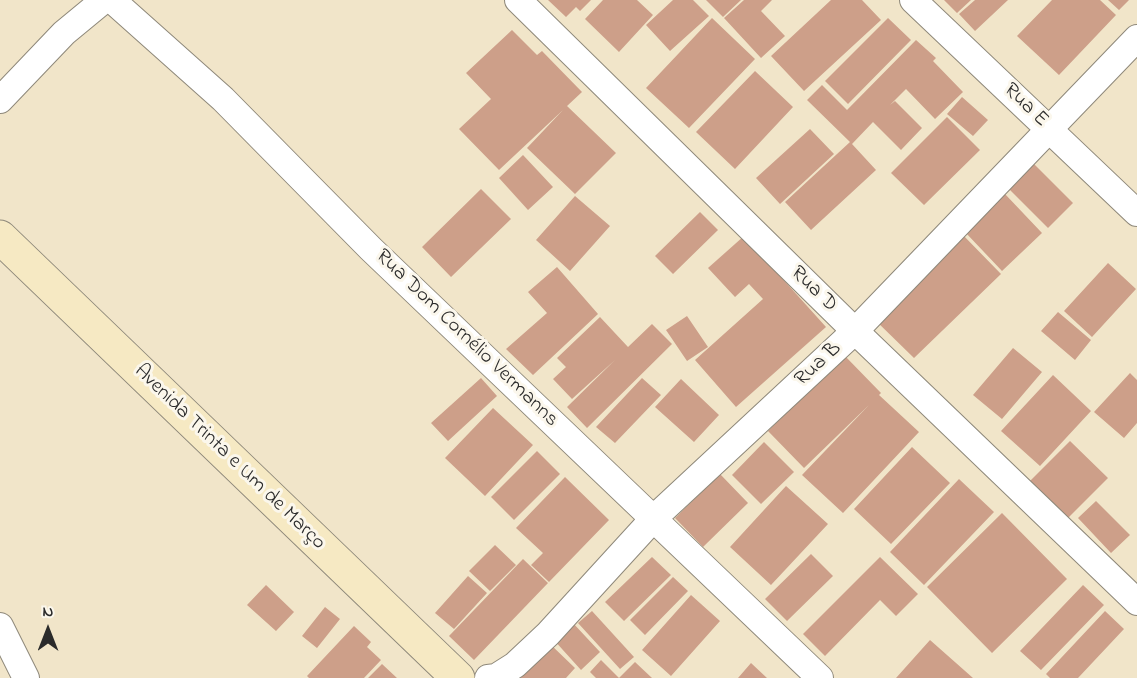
<!DOCTYPE html>
<html>
<head>
<meta charset="utf-8">
<style>
  body { margin:0 }
  #map { position:relative; width:1137px; height:678px; overflow:hidden; background:#f1e5c9; font-family:"Indie Flower",sans-serif }
  canvas { display:block }
  .north { position:absolute; left:18px; top:600px; width:60px; height:60px; -webkit-text-stroke:4px #fbf7ec; paint-order:stroke; rotate:0deg; font-size:16px; font-weight:700; line-height:24px; text-align:center; color:#2b2b2b }
  .north::after { content:''; display:block; margin:auto; width:21px; height:27px; background:#2b2b2b; clip-path:polygon(50% 0,100% 100%,50% 72%,0 100%) }
</style>
</head>
<body>
<div id="map">
<canvas width="1137" height="678"></canvas>
<div class="north">N</div>
</div>
<script>
const ctx = document.querySelector('canvas').getContext('2d');
ctx.lineJoin = 'round';
function fill(path, color) { ctx.fillStyle = color; ctx.fill(path, 'evenodd'); }
function strokePath(path, color, width, dash) { ctx.strokeStyle = color; ctx.lineWidth = width; ctx.lineCap = dash ? 'butt' : 'round'; ctx.setLineDash(dash || []); ctx.stroke(path); }
function write(font, color, halo, rows, align = 'center') {
  ctx.font = font + ' "Indie Flower",sans-serif'; ctx.lineWidth = 6; ctx.setLineDash([]); ctx.textBaseline = 'middle'; ctx.strokeStyle = halo; ctx.fillStyle = color; for (const [text, x, y, turn = 0] of rows) {
    ctx.save(); ctx.translate(x, y); ctx.rotate((+turn || 0) * Math.PI / 180); ctx.textAlign = isNaN(turn) ? turn : align; if (halo) ctx.strokeText(text, 0, 0); ctx.fillText(text, 0, 0); ctx.restore();
  }
}
fill(new Path2D(`
  M548,0h43l-11,11 -4,-4 -10,10z
  M603,0h34l16,15 -34,37 -34,-33z
  M673,0h20l16,16 -39,35 -24,-26z
  M706,0h35l-18,17z
  M744,0h28l-11,11 24,25 -24,22 -37,-40z
  M831,0h31l19,20 -77,71 -33,-35z
  M944,0h27l-14,13z
  M975,0h33l-33,31 -16,-17z
  M1052,0h48l16,15 -57,60 -42,-39z
  M1108,0h21l-10,10z
  M712,18l43,41 -66,69 -43,-40z
  M888,18l23,22 -63,64 -23,-23z
  M512,30l25,25 5,-4 40,41 -15,14 49,47 -41,41 -48,-46 36,-38 -64,60 -40,-41 32,-30 -25,-26z
  M916,40l20,18 -3,3 30,31 -28,27 -29,-30 -16,16 5,-4 27,27 -21,22 -28,-28 -21,22 24,26 -65,60 -26,-28 65,-60 -43,-42 15,-15 25,25z
  M755,71l38,36 -58,62 -39,-37z
  M962,97l26,23 -15,16 -26,-22z
  M947,117l33,33 -56,55 -33,-32z
  M810,129l24,25 -54,50 -24,-26z
  M523,155l30,32 -25,23 -29,-32z
  M1034,164l39,39 -25,25 -39,-39z
  M481,189l30,30 -60,58 -29,-30z
  M1005,194l37,39 -40,38 -37,-39z
  M575,196l35,30 -40,45 -34,-31z
  M700,212l18,18 -45,44 -18,-18z
  M961,233l40,41 -87,84 -41,-40z
  M744,236l82,91 -90,80 -41,-47 68,-61 -14,-15 -14,13 -27,-29z
  M1108,263l28,26 -44,48 -28,-26z
  M557,267l41,47 -65,61 -27,-26 41,-36 -19,-21z
  M1058,312l33,28 -16,20 -34,-29z
  M687,316l21,31 -21,14 -21,-31z
  M600,317l28,30 24,-23 20,20 -85,84 -20,-21 48,-47 -43,39 -19,-20 13,-12 -9,-9z
  M1013,348l29,24 -40,47 -29,-24z
  M845,356l36,37 -2,2 40,37 -76,81 -41,-38 67,-70 -65,63 -36,-37z
  M1130,373l7,7v43l-13,15 -30,-26z
  M1053,375l38,36 -51,55 -39,-35z
  M481,378l16,18 -49,45 -17,-18z
  M642,378l19,17 -46,48 -19,-16z
  M681,379l38,36 -25,27 -39,-35z
  M493,408l40,37 -48,51 -40,-38z
  M1070,441l38,37 -41,41 -37,-38z
  M764,442l30,30 -33,32 -29,-29z
  M912,447l38,36 -59,61 -37,-35z
  M537,451l23,23 -46,46 -23,-23z
  M720,474l28,29 -45,44 -28,-29z
  M565,477l44,43 -60,62 -18,-17 12,-12 -27,-25z
  M959,479l35,33 -70,73 -34,-33z
  M786,486l42,38 -57,61 -41,-38z
  M1096,501l34,34 -19,18 -33,-35z
  M1002,513l65,66 -75,74 -65,-66z
  M495,545l21,20 -26,26 -21,-20z
  M811,554l22,22 -46,45 -22,-22z
  M652,557l19,18 -47,46 -19,-19z
  M880,557l38,37 -22,22 -16,-16 -55,56 -22,-22z
  M523,559l25,24 -74,77 -25,-24z
  M468,576l19,17 -33,36 -19,-16z
  M673,577l15,14 -43,44 -15,-15z
  M266,585l28,27 -18,19 -29,-26z
  M1083,585l21,20 -63,65 -21,-19z
  M691,595l29,26 -49,55 -29,-26z
  M325,607l15,12 -23,29 -15,-12z
  M592,611l42,46 -14,12 -42,-46z
  M1105,611l19,18 -46,49h-28l-4,-4z
  M572,622l28,30 -19,18 -28,-31z
  M354,626l17,16 -4,5 14,13 -17,18h-55l-2,-2z
  M930,640l43,38h-77z
  M549,643l26,25 -9,10h-49z
  M601,660l18,18 16,-16 17,16h-56l-6,-6z
  M751,663l16,15h-29z
  M382,664l15,14h-29z`), '#cd9f89');
const street = new Path2D(`
  M112,0l111,99 148,150 449,429
  M518,0l337,331 282,271
  M913,0l224,213
  M0,100l64,-67 40,-33
  M0,626l26,52
  M488,678l8,-1 19,-12 33,-31 106,-116 201,-187 282,-293`);
const secondary = new Path2D(`
  M0,237l458,441`);
strokePath(street, '#8e887a', 28);
strokePath(secondary, '#8e887a', 35);
strokePath(street, '#fff', 26);
strokePath(secondary, '#f6e9c3', 33);
write('21px', '#2b2b2b', '#fbf7ec', [
  ["Rua E",1025,106,44],
  ["Rua D",813,290,44],
  ["Rua Dom Cornélio Vermanns",466,339,44],
  ["Rua B",819,365,-43],
  ["Avenida Trinta e Um de Março",229,458,44]
]);
</script>
</body>
</html>
